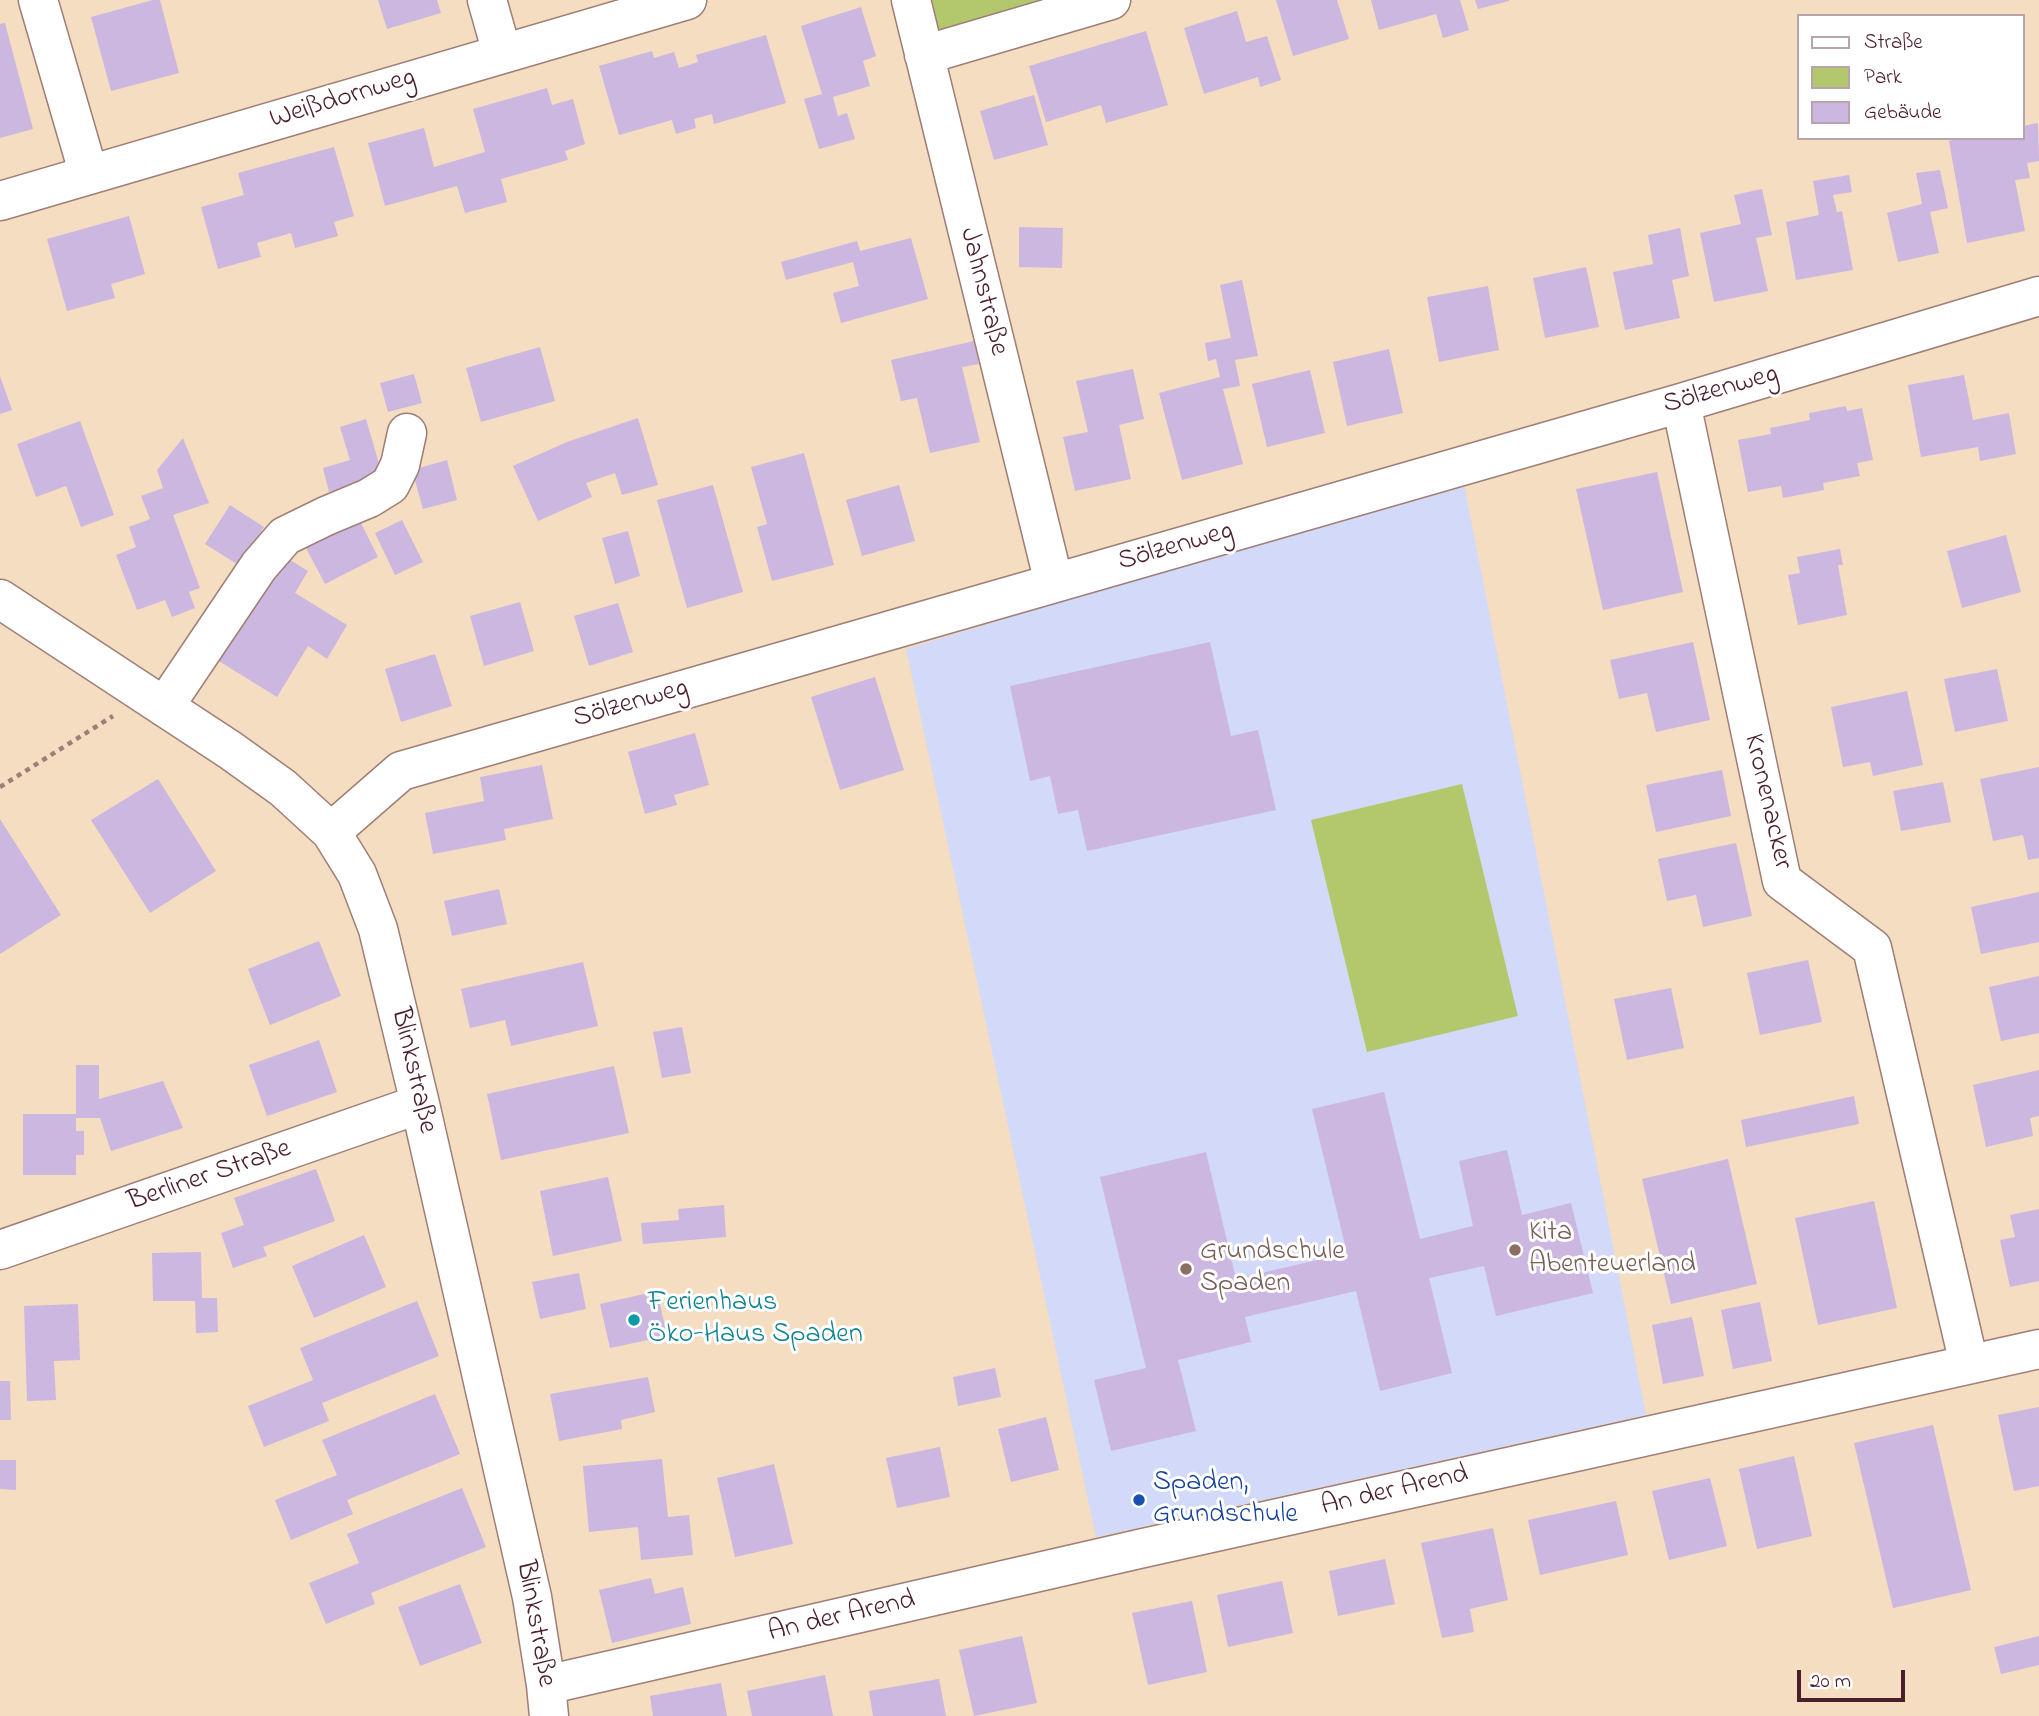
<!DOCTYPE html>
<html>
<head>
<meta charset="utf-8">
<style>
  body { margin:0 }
  #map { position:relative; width:2039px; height:1716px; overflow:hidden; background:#f4ddc0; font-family:"Indie Flower",sans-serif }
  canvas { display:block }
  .legend { position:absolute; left:1797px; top:14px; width:228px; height:126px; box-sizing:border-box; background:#fff; border:2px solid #b7a5aa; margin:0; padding:9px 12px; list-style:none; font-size:21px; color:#4a1f2b }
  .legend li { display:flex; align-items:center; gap:14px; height:35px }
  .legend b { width:35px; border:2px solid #b7a5aa }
  .scale { position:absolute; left:1797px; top:1670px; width:108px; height:32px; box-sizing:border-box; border:4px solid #4a1f2b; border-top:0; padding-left:9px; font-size:21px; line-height:24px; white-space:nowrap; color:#4a1f2b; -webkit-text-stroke:5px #fff; paint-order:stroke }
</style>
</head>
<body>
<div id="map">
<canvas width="2039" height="1716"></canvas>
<ul class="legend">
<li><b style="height:9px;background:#fff"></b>Straße</li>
<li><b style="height:19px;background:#b3c86d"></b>Park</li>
<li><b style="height:19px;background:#ccb7e1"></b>Gebäude</li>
</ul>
<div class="scale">20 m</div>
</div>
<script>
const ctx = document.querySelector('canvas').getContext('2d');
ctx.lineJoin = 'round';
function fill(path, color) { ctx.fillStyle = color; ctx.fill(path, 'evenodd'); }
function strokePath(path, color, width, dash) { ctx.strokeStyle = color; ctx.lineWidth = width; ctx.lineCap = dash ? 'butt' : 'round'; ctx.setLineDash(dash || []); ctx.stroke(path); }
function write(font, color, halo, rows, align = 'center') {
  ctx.font = font + ' "Indie Flower",sans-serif'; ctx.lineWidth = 6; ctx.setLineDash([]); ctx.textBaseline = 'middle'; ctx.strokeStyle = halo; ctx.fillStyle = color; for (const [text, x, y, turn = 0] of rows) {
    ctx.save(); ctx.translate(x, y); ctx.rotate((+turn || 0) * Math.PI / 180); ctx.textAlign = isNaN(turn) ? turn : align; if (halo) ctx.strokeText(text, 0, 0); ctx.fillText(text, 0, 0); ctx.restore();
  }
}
fill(new Path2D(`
  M1463,479l183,936 -550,122 -190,-888z`), '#d2d9f9');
fill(new Path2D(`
  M923,0h135l-125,38z
  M1462,784l56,232 -151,36 -56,-232z`), '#b3c86d');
fill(new Path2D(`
  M153,0h7l19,73 -68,18 -20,-74z
  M378,0h59l4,13 -54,16z
  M1276,0h61l12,39 -56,17z
  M1371,0h89l9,30 -26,8 -7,-24 -57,16z
  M1475,0h34v1l-31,8z
  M861,7l15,49 -13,5 7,25 -37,11 5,19 9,-3 8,26 -36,10 -15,-50 18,-5 -21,-68z
  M1237,11l9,31 21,-6 14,44 -21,7 -2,-10 -54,17 -20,-66z
  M5,23l28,106 -33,9v-114z
  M1146,31l22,74 -62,18 -5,-18 -55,17 -17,-56z
  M766,35l20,68 -72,21 -2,-10 -18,5 2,9 -20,6 -4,-14 -53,15 -20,-69 53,-15 2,7 20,-6 5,16 19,-6 -2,-7z
  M547,88l5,17 21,-6 12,45 -20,7 3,9 -67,19 6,23 -42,11 -8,-27 -72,20 -17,-63 56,-15 10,39 51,-15 -12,-43z
  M1034,95l14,50 -54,15 -14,-49z
  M2038,123l1,38 -12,2 3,15 -15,2 10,51 -58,12 -18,-102 13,-3h61v-12z
  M334,147l20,69 -20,6 4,14 -43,12 -4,-15 -34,10 4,14 -43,12 -17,-62 43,-12 -6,-22z
  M1940,170l8,38 -18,4 9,41 -41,9 -11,-49 35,-9 -6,-31z
  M1849,175l3,17 -19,3 4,17 5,-1 11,59 -57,10 -10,-58 33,-7 -6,-34z
  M1762,189l10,46 -16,3 12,53 -54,11 -14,-69 41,-9 -7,-29z
  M129,216l16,58 -34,10 4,14 -48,13 -20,-72z
  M1019,227l44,1 -1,40 -43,-1z
  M1680,228l9,48 -17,4 8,38 -55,12 -12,-58 40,-8 -5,-29z
  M911,238l17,61 -87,24 -8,-30 26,-7 -6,-24 -67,18 -5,-18 76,-21 3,10z
  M1586,267l13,60 -54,11 -12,-60z
  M1242,280l16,76 -23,4 5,26 -17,3 20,75 -61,16 -23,-87 61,-16 -4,-18 -8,2 -3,-18 26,-5 -11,-53z
  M1488,286l11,64 -60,12 -12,-65z
  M974,341l5,23 -17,3 18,75 -50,11 -13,-55 -16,3 -10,-41z
  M540,347l15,54 -74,21 -15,-54z
  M1389,349l14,64 -56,13 -14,-64z
  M1133,369l11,50 -25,6 12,54 -56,12 -12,-54 25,-5 -12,-51z
  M1310,370l15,63 -58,14 -15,-63z
  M414,374l8,29 -34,9 -8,-29z
  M1964,375l9,45 36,-7 7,41 -36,7 -2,-14 -57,10 -13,-72z
  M0,376l12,34 -12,4z
  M1846,406l1,5 15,-3 11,52 -16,3 3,13 -37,7 1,7 -41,8 -2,-12 -33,6 -10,-52 33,-6 -1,-6 40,-8 -1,-7z
  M638,418l20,67 -36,10 -7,-22 -29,10 6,14 -54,24 -25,-55 54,-24z
  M366,419l17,58 -54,15 -6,-24 27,-8 -10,-33z
  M80,421l34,94 -33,12 -15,-41 -30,11 -19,-53z
  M183,438l26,65 -36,12 27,73 -11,4 6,16 -23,9 -7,-17 -28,10 -21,-55 20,-8 -7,-20 21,-8 -9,-23 22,-8 -6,-18z
  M804,453l30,112 -62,16 -15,-54 10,-3 -16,-57z
  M447,460l10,40 -34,9 -11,-39z
  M1657,472l26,120 -80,18 -27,-121z
  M713,485l30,107 -56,16 -30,-108z
  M899,485l16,56 -53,15 -16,-56z
  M230,505l34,22 -24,39 -35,-22z
  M359,519l19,38 -53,27 -20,-38z
  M402,520l21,42 -28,13 -20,-42z
  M628,531l12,45 -25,8 -13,-46z
  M2006,535l15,57 -59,16 -15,-57z
  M1840,549l3,16h-5l9,50 -49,10 -10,-50 12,-2 -3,-16z
  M279,553l29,18 -13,22 52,32 -20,34 -19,-13 -31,51 -63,-39z
  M520,602l14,49 -50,15 -14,-50z
  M618,603l15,49 -44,14 -15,-50z
  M1210,642l21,94 27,-6 18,80 -189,41 -9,-41 -20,4 -8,-38 -20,5 -20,-95z
  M1693,642l17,78 -54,12 -9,-39 -28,6 -9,-39z
  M435,654l17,52 -51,16 -16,-53z
  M1997,669l11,52 -53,11 -11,-53z
  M875,677l29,93 -64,20 -29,-93z
  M1907,691l16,74 -50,11 -3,-14 -27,5 -12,-60z
  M695,733l14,52 -35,10 3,10 -32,9 -17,-62z
  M542,765l11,54 -49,10 2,11 -73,14 -8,-41 59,-12 -4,-24z
  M2039,767v91l-11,2 -5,-25 -30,6 -13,-62z
  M1722,770l9,46 -75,16 -10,-47z
  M158,779l58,92 -66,42 -59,-93z
  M1943,782l8,40 -50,9 -8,-40z
  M0,819l61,96 -61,39z
  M1736,843l16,73 -49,11 -7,-32 -29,6 -9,-42z
  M499,889l8,35 -55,12 -8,-35z
  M2039,892v50l-58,12 -10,-47z
  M319,941l22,55 -71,29 -22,-56z
  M1808,960l14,62 -62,13 -13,-62z
  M583,962l15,64 -87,20 -6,-26 -35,8 -9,-39z
  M2039,976v57l-38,8 -12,-54z
  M1671,988l13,60 -57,12 -13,-61z
  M682,1027l9,46 -29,5 -9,-46z
  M319,1040l18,52 -70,24 -18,-51z
  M76,1065h23v34l64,-18 20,47 -72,23 -11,-33h-24v13h8v24h-8v20h-53v-61h53z
  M614,1066l15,67 -128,27 -14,-66z
  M2039,1070v46l-9,2 3,18 -47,11 -13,-62z
  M1384,1092l36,147 53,-13 -14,-65 48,-11 15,65 49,-12 22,90 -97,23 -12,-50 -55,12 23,95 -72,18 -24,-100 -111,26 6,25 -73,18 18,71 -85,20 -17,-71 52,-12 -46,-191 106,-25 30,127 111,-26 -35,-144z
  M1854,1096l5,28 -113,23 -5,-27z
  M1728,1159l29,125 -86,20 -29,-125z
  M316,1169l19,52 -72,26 4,9 -34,12 -12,-35 23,-8 -10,-27z
  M608,1177l14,64 -69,15 -13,-65z
  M1874,1201l23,107 -79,17 -23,-107z
  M724,1205l2,32 -83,7 -2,-21 38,-3 -1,-11z
  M2039,1209v72l-29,6 -10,-47 15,-3 -5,-22z
  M364,1235l22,52 -72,31 -22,-52z
  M201,1252l1,46h15l1,34 -22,1 -1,-32h-42l-1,-48z
  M579,1273l7,36 -46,10 -8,-37z
  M657,1291l10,45 -57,12 -10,-44z
  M417,1301l22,55 -117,47 7,18 -65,26 -16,-41 65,-26 -13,-32z
  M1760,1302l12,59 -39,8 -12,-59z
  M78,1304l2,56 -26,1 2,39 -29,1 -3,-95z
  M1692,1317l12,59 -41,8 -11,-59z
  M995,1368l6,29 -43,9 -5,-29z
  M648,1377l7,35 -34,8 1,9 -63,12 -9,-47z
  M0,1381h10l1,39h-11z
  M435,1394l25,60 -113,46 6,14 -62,26 -16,-40 62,-25 -15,-35z
  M2039,1407v79l-25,5 -16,-76z
  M1046,1417l13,53 -48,12 -13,-53z
  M1933,1425l38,165 -78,18 -39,-165z
  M940,1447l10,50 -53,11 -11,-50z
  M1794,1456l18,80 -55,13 -18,-80z
  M662,1459l6,58 21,-2 4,40 -52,5 -3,-33 -49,5 -6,-66z
  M0,1460h16v30l-16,-1z
  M774,1464l19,80 -58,13 -18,-79z
  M1710,1478l17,68 -58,14 -17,-69z
  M462,1488l24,59 -115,46 4,11 -49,20 -17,-41 50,-20 -12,-29z
  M1616,1501l12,54 -88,20 -12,-55z
  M1493,1528l15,72 -38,9 4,23 -32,6 -21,-95z
  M1385,1559l10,45 -57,12 -9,-45z
  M651,1578l4,16 28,-7 8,37 -79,19 -13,-53z
  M1282,1581l11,52 -65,14 -11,-52z
  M460,1584l22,59 -62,23 -22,-59z
  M1192,1601l15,71 -59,13 -16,-72z
  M1022,1636l15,67 -63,13 -15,-66z
  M2039,1636v29l-38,9 -7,-27z
  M825,1675l8,41h-81l-5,-25z
  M939,1679l7,37h-73l-4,-25z
  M721,1683l6,33h-74l-3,-20z`), '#ccb7e1');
const minor = new Path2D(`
  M38,0l51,175
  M487,0l15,53
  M911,0l143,583
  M924,55l187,-55
  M0,201l687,-201
  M1681,403l101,478 90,67 97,416
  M0,599l230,151 53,38 48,44 26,42 21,55 42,175 112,493 14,88 3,31
  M164,707l95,-141 26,-30 41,-20 43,-18 21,-13 10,-20 7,-32
  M331,832l70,-61 1280,-368 358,-107
  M0,1250l420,-146
  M546,1685l593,-136 900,-200`);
strokePath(minor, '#9f7e76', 41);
strokePath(new Path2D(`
  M0,787l113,-71`), '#9f7e76', 4.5, [5, 5]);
strokePath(minor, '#fff', 38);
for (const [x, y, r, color] of [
  [1515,1250,7,"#8d6e63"],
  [1186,1269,7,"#8d6e63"],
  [634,1320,7,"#0f9aa8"],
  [1139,1500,7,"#1a4fb4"]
]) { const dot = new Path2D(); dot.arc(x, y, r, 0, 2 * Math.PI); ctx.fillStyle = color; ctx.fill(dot); strokePath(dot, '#fff', 2.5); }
write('28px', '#4a1f2b', '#fff', [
  ["Weißdornweg",343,100,-17],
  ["Jahnstraße",982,292,76],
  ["Sölzenweg",1721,391,-16],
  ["Sölzenweg",1176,548,-16],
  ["Sölzenweg",631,705,-16],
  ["Kronenacker",1766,802,77],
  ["Blinkstraße",412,1071,77],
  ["Berliner Straße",210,1177,-19],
  ["An der Arend",1395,1492,-13],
  ["An der Arend",842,1618,-13],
  ["Blinkstraße",534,1624,80]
]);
write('28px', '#785e54', '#fff', [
  ["Kita",1529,1234],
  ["Abenteuerland",1529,1266],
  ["Grundschule",1200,1253],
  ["Spaden",1200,1285]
], 'left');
write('28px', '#0d838f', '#fff', [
  ["Ferienhaus",648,1304],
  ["Öko-Haus Spaden",648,1336]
], 'left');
write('28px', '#164399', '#fff', [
  ["Spaden,",1153,1484],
  ["Grundschule",1153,1516]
], 'left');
</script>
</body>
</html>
